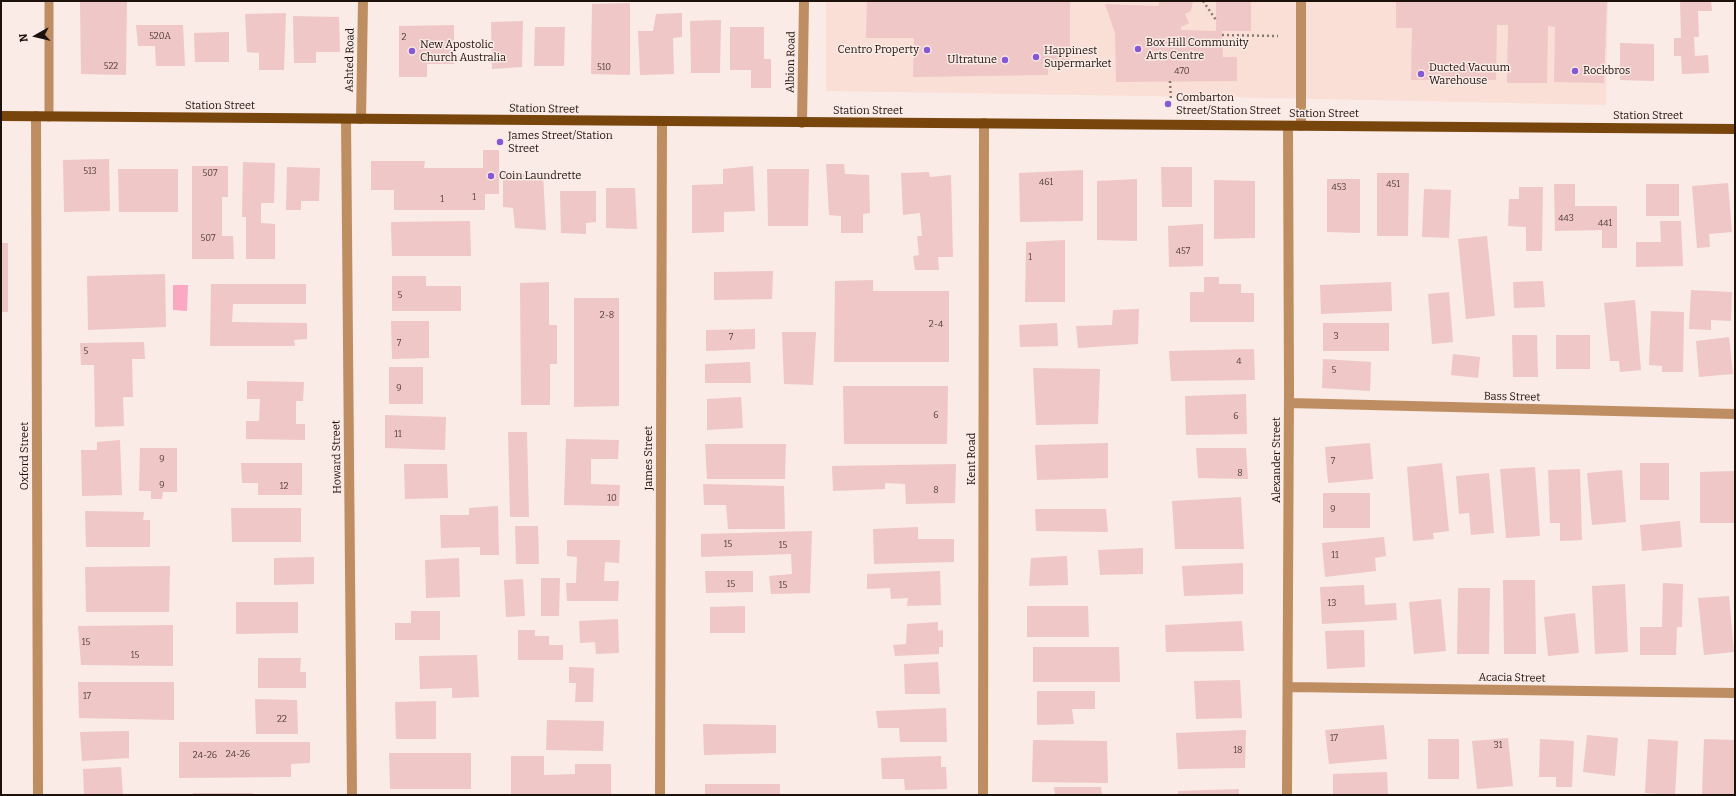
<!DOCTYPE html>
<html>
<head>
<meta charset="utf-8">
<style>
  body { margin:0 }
  #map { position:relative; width:1736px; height:796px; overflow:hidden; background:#faebe6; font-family:Bitter,serif }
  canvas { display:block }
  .frame { position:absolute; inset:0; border:2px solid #1d110c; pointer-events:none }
  .north { position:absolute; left:16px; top:16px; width:40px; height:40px; -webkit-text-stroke:3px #faebe6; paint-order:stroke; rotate:262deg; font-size:11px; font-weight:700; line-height:16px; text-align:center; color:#1d110c }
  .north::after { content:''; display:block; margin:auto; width:14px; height:18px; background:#1d110c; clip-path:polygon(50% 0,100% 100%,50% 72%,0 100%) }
</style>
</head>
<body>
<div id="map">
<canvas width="1736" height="796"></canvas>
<div class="frame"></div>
<div class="north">N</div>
</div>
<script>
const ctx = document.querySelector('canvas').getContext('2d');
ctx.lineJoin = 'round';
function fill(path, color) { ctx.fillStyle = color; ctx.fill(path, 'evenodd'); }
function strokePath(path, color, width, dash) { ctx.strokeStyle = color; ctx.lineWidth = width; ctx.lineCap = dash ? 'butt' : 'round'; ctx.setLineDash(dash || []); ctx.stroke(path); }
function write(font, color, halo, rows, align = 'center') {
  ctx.font = font + ' Bitter,serif'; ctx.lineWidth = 3; ctx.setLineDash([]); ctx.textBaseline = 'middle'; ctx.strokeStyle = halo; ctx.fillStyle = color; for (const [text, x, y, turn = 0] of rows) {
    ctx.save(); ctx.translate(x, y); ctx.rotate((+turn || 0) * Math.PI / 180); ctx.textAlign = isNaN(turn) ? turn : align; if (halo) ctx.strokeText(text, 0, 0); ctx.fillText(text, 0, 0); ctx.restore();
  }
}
fill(new Path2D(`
  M826,1h782l-2,104 -336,-7 -444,-7z`), '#fadfd6');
fill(new Path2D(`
  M173,285h15l-1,26 -14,-1z`), '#fba8c2');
fill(new Path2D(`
  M80,1h47l-1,74 -45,-1z
  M867,1h203v59h-22v15l-135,2 1,-39h-48z
  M1160,1h33l-2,10 -6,3 4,9 -8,4v3l35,1v-30h35v30h-29l1,26h14v24l-121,1 -1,-49 -10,-29 53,2z
  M1396,1h211l-3,82 -50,-1 1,-55 -7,-1 -1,57h-40l1,-58h-11l-1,55h-85l1,-52h-16z
  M1680,1h31l1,10h-14l1,26h-5l1,19 13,-1 1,18 -27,1 -1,-18h-7v-18h7z
  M630,3v72l-39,-1 1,-70z
  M286,13l-2,57h-25v-17l-12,-1 -2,-38z
  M682,13v24l-9,1 1,36 -34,1 -2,-44h15l3,-17z
  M293,16l46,1 1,35h-24v11h-22z
  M721,20l-1,53h-29l-1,-52z
  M523,21l-1,46 -30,2 -1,-47z
  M136,25h47l2,41h-29l-1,-20h-17z
  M454,25v39h-27v13h-28v-51z
  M535,27h30l-1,39h-30z
  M730,27h34v32h7v29h-20v-18h-21z
  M229,32v30h-34l-1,-29z
  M1620,43l34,1v37l-34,-1z
  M483,150h16v44h-14v16h-91v-20h-23v-29h54l-1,7h59z
  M109,159l1,52 -46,1 -1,-52z
  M243,162l32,1 -1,40h-13v20l14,1v35h-29v-42h-4z
  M826,164h18l1,10 24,1 1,38 -7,1v19h-22v-17l-12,-1z
  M192,166h36v31h-6v39h11l1,23h-42z
  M753,166l2,45 -31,1v20l-32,1v-48l31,-1v-15z
  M287,167l33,1 -1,33h-18v9h-15z
  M1161,167h31v40h-30z
  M118,169h60v43h-59z
  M767,169h42l-1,57h-40z
  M1083,170v51l-63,1 -1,-49z
  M929,172l1,5 21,-2 2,82h-15l1,13h-24l-2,-14 6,-1 -2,-19h5l-2,-23 -17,2 -2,-42z
  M1377,173h32l-1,63h-31z
  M503,174h40l3,56 -31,-2 -2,-20 -10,-1z
  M1137,179v62l-40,-1v-59z
  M1327,179h33v54l-33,-1z
  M1214,180l41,1v57l-41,1z
  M1728,183l4,49 -23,2 1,13 -13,1 -5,-62z
  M1554,184h21v22h42v42h-15v-18l-47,1z
  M1646,184h33v32h-33z
  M1519,187h24l-1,64h-16v-24l-18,-1 1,-27h10z
  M606,188h29l2,41 -31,-1z
  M1424,189l27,1 -2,48 -27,-1z
  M560,191h36v31l-10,1v11l-25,-1z
  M470,221l1,35h-79l-1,-34z
  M1660,221h21l2,45 -47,1v-25h25z
  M1203,224v42l-34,1 -1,-41z
  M1487,236l8,80 -29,3 -8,-80z
  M1065,240v62h-40l1,-60z
  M1,243h7v69h-7z
  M773,271l-1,28 -58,1v-28z
  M165,274l1,53 -78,3 -1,-54z
  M392,276h34v10h35v25h-69z
  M1204,277h15v7h22v9h13v29h-64v-30h14z
  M873,280v11h76v71h-115l1,-81z
  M1543,281l2,26 -31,1 -1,-26z
  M549,282v43h8v39h-7v41h-29l-1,-122z
  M1391,282l1,29 -71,3 -1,-29z
  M211,284h95v20h-73l-1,18 75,1v16l-13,1 1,6h-85z
  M1691,290l41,2 -1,29 -20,-1v10l-22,-1z
  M1449,292l4,50 -21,2 -4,-50z
  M574,298h45v108l-45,1z
  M1635,300l6,70 -21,2 -1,-11h-9l-6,-58z
  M1139,309l-1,35 -60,4 -2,-22 36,-1 1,-15z
  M1651,311l33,1 -1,60h-21v-6l-13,-1z
  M391,321h38v37l-37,1z
  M1057,323l1,23 -38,1 -1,-22z
  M1323,323h66v28h-66z
  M755,329v20l-49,2v-21z
  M782,332h34l-3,53 -29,-1z
  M1512,335h25l1,42h-25z
  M1556,335h34v34h-34z
  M1729,337l4,37 -34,3 -3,-36z
  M144,342l1,17h-13l1,38h-10l1,29 -29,1 -1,-62h-13l-1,-22z
  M1254,349l1,31 -84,1 -2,-30z
  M1453,354l27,3 -2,21 -27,-3z
  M1323,359l48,3 -1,29 -48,-3z
  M750,362l1,21h-46v-19z
  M389,367h34v37h-34z
  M1033,368l67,1 -2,55 -62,1z
  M247,381l57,1 -1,19h-7v23h9v16l-59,-1v-18h13l1,-22h-13z
  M843,386h105l-1,58h-103z
  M1246,394l1,40 -61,1 -1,-39z
  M741,397l2,31 -36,2v-31z
  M385,415l61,2 -1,33 -60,-2z
  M508,432h19l2,85h-19z
  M566,439l53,1 -1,19h-27v25l29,1 -1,21 -55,-1z
  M120,440l2,55 -40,1 -1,-46h16v-8z
  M1108,443v35l-71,2 -2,-35z
  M1370,443l3,36 -45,4 -3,-36z
  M705,444h81l-1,35h-78z
  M140,448h37v44h-14l-1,7h-11v-8h-12z
  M1196,448h50l2,31 -50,-1z
  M241,463h61v32h-44v-12h-16z
  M1442,463l7,68 -16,2 1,6 -21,2 -6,-74z
  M1640,463h29v37h-29z
  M404,464h43l1,34 -43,1z
  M956,464l-1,39 -49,1 -1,-20 -20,-1v6l-52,2 -1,-25z
  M1535,467l5,69 -34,2 -6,-69z
  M1580,469l2,71 -22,1v-18h-10l-2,-53z
  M1622,470l4,52 -34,3 -5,-52z
  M1734,471v52h-34v-51z
  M1489,473l5,60 -23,2 -2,-22 -10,1 -3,-38z
  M703,484l81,2 1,43h-57l-2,-24h-22z
  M1323,493h47v35h-47z
  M1241,497l3,52h-69l-3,-48z
  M498,506l1,49h-19v-8l-39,1 -1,-33h29v-7z
  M231,508h70v34h-69z
  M1035,509h71l2,23 -72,-1z
  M85,511l59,1 -1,8h7v27h-64z
  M1680,521l2,26 -40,4 -2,-26z
  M515,526h23l1,38h-23z
  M918,527v12h36v23l-80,2 -1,-35z
  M812,531l-2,62 -39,1 -2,-18 23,-2 -1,-20 -90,3v-23z
  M1384,537l2,19 -11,2 1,13 -51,6 -3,-34z
  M567,540h53l-1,23 -14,-1 -1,19h15l-1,20h-51l-1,-18h10l1,-26 -10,-1z
  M1143,548v26l-43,1 -2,-25z
  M1067,556l1,29 -39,1 2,-28z
  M314,557v27l-40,1v-27z
  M459,558l1,39 -34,1 -1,-38z
  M1243,563v31l-59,2 -2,-30z
  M170,566l-1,46h-83l-1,-45z
  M705,571h48v21l-47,1z
  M940,571l1,34 -34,1 1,-8 -17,1 -1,-11 -23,1v-15z
  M541,578h19l-1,38h-18z
  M523,579l2,37 -19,1 -2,-37z
  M1503,580h32l1,74h-32z
  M1663,583l20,1 -1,43h-5l-1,28h-36v-28h22z
  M1625,584l3,68 -33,2 -3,-68z
  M1364,585l1,20 31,-2 1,17 -75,4 -2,-37z
  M1458,588h32l-1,66h-32z
  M1729,596l5,56 -30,3 -6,-57z
  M1441,599l5,52 -32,3 -5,-52z
  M236,602h62v31l-62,1z
  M745,606v27h-35v-26z
  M1027,606h61l1,31h-62z
  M411,611h29v29h-45v-17h16z
  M1575,613l4,40 -31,3 -4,-39z
  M618,619l1,34 -23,1 -1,-12 -15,1 -1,-22z
  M1242,621l2,30 -78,1 -1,-27z
  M938,622v9l5,-1v17h-4v7l-44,2 -2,-11 13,-1 1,-20z
  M173,625v41l-92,-1 -3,-39z
  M518,630h17v6h14v9h14v15h-45z
  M1364,630l1,37 -38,2 -2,-38z
  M1033,647h86l1,35h-87z
  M477,655l2,42 -27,1v-10l-32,1 -1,-33z
  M258,658h43l-1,14h6v16h-48z
  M938,662l2,32h-35l-1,-30z
  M569,667l25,1 -1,34h-18l1,-19h-7z
  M1240,680l2,38 -46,1 -2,-38z
  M78,682h96v38l-95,-2z
  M1037,691h58v18h-23l2,15 -37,1z
  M255,699l42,1 1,34h-42z
  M436,701v38h-40l-1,-37z
  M946,708l1,34h-47l-1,-14h-21l-2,-17z
  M547,720l57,1 -1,30 -57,-1z
  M703,724l73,1v28l-72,2z
  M1384,725l3,34 -58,5 -4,-34z
  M1246,730l-1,38 -67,1 -2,-36z
  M129,731v27l-47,3 -2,-29z
  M1587,735l31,3 -3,38 -32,-4z
  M1508,738l5,48 -36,3 -5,-48z
  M1428,739h31v40h-31z
  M1540,739l34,2 -2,46h-16v-10h-17z
  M1648,739l30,2 -3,54 -30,-2z
  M1704,739l31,1 -1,55h-32z
  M1033,740l74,1 1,42 -76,-1z
  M179,742h131v21l-19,1v13l-112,1z
  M389,753h82v36h-81z
  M511,756h33v19l31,-1v-10h36v31h-100z
  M941,756v11h5l1,22 -42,1 -1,-11h-22l-1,-21z
  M121,767l2,28h-39l-1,-26z
  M1387,772l1,23h-55v-21z
  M705,784h75v11h-75z
  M1054,787h47l1,8h-47z
  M1239,789v6h-61v-4z
  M193,793h60v2h-60z`), '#eec7c6');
strokePath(new Path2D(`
  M1203,1l13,19
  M1222,35l56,1
  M1170,81l1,20`), '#867974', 2.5, [2, 3]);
strokePath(new Path2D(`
  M49,1v116`), '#bf8d62', 9);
strokePath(new Path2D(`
  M36,116l2,679
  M346,119l6,676
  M361,119l2,-118
  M1301,126v-125
  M1289,403l446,11
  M1288,687l447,6
  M660,795l2,-673
  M983,795l1,-672
  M1287,795l2,-405 -1,-264`), '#bf8d62', 10);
strokePath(new Path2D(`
  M802,123l2,-122`), '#bf8d62', 10);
strokePath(new Path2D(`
  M1,116l1734,13`), '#78450d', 10);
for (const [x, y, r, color] of [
  [1138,49,4,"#8559d3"],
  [927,50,4,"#8559d3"],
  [412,51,4,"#8559d3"],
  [1036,57,4,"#8559d3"],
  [1005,60,4,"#8559d3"],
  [1575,71,4,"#8559d3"],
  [1421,74,4,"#8559d3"],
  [1168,104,4,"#8559d3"],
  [500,142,4,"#8559d3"],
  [491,176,4,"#8559d3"]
]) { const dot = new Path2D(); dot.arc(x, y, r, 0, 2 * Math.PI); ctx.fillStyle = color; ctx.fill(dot); strokePath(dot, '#faebe6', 1.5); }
write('9px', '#513e3a', null, [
  ["520A",160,36],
  ["2",404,37],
  ["522",111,66],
  ["510",604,67],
  ["470",1182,71],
  ["513",90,171],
  ["507",210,173],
  ["461",1046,182],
  ["451",1393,184],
  ["453",1339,187],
  ["1",474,197],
  ["1",442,199],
  ["443",1566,218],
  ["441",1605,223],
  ["507",208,238],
  ["457",1183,251],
  ["1",1030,257],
  ["5",400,295],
  ["2-8",607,315],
  ["2-4",936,324],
  ["3",1336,336],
  ["7",731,337],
  ["7",399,343],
  ["5",86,351],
  ["4",1239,361],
  ["5",1334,370],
  ["9",399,388],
  ["6",936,415],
  ["6",1236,416],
  ["11",398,434],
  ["9",162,459],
  ["7",1333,461],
  ["8",1240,473],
  ["9",162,485],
  ["12",284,486],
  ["8",936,490],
  ["10",612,498],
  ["9",1333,509],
  ["15",728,544],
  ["15",783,545],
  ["11",1335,555],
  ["15",731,584],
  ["15",783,585],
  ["13",1332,603],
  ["15",86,642],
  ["15",135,655],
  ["17",87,696],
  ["22",282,719],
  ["17",1334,738],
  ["31",1498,745],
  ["18",1238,750],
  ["24-26",238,754],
  ["24-26",205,755]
]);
write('11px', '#1d110c', '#faebe6', [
  ["Box Hill Community",1146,43],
  ["Arts Centre",1146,56],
  ["New Apostolic",420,45],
  ["Church Australia",420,58],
  ["Centro Property",919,50,"right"],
  ["Happinest",1044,51],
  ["Supermarket",1044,64],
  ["Ultratune",997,60,"right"],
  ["Ducted Vacuum",1429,68],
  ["Warehouse",1429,81],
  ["Rockbros",1583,71],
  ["Combarton",1176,98],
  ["Street/Station Street",1176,111],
  ["James Street/Station",508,136],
  ["Street",508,149],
  ["Coin Laundrette",499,176]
], 'left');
write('11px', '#1d110c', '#faebe6', [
  ["Ashted Road",350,60,-89],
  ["Albion Road",791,62,-89],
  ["Station Street",220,106],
  ["Station Street",544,109,1],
  ["Station Street",868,111],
  ["Station Street",1324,114],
  ["Station Street",1648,116],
  ["Bass Street",1512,397,1],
  ["Oxford Street",25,456,-90],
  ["Howard Street",337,457,-91],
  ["James Street",649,458,-90],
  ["Kent Road",972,459,-90],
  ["Alexander Street",1277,460,-90],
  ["Acacia Street",1512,678,1]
]);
</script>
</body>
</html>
